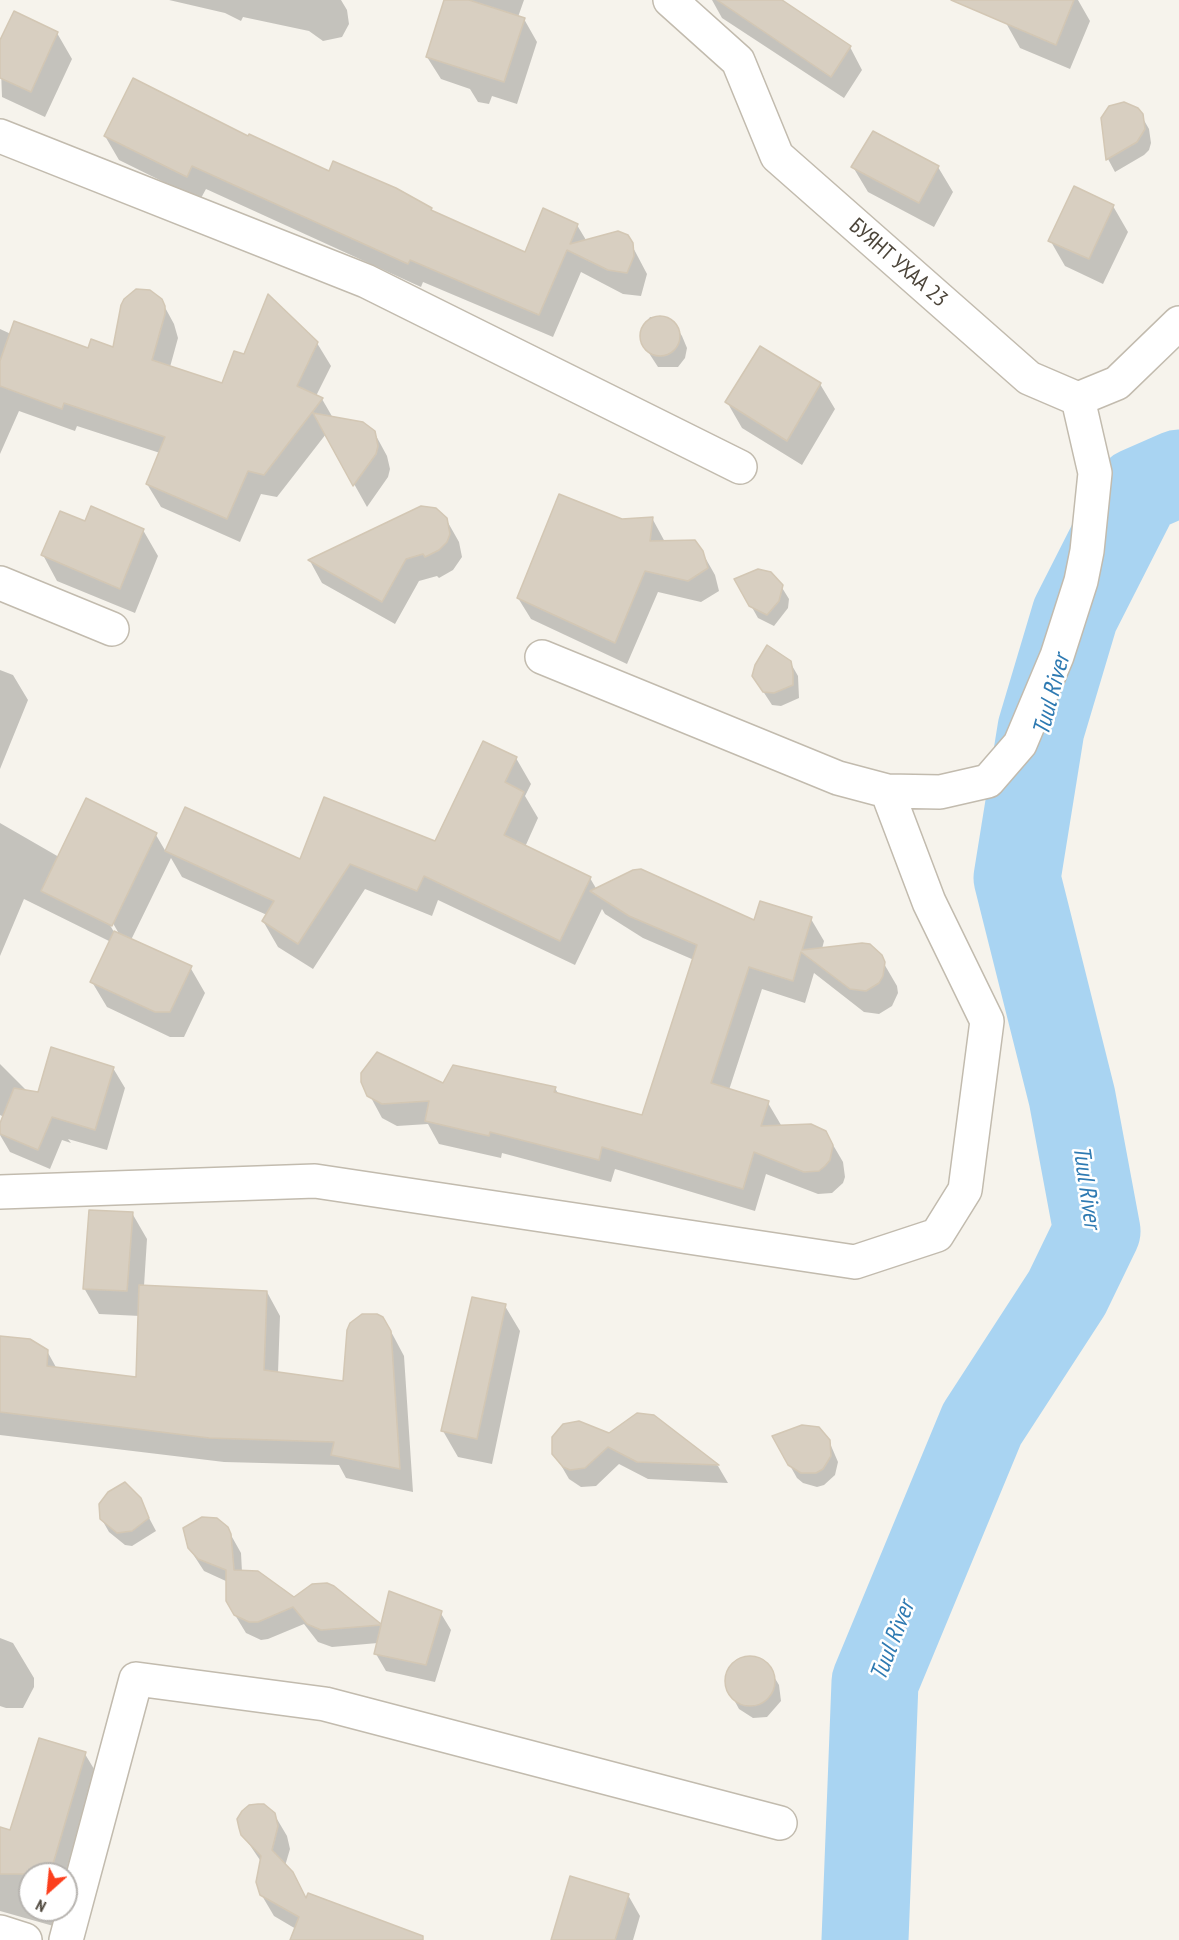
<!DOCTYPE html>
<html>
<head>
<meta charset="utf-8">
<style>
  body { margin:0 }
  #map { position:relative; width:1179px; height:1940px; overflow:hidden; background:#f6f3ec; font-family:"PT Sans Narrow",sans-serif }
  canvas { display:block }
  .north { position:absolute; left:18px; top:1862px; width:60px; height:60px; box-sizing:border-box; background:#fff; border:2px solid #b7b4b0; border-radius:50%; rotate:207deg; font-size:16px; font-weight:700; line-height:24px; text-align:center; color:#4b4439 }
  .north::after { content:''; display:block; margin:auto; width:21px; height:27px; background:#fc3f1d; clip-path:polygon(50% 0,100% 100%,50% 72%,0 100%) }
</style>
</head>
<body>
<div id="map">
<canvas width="1179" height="1940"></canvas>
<div class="north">N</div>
</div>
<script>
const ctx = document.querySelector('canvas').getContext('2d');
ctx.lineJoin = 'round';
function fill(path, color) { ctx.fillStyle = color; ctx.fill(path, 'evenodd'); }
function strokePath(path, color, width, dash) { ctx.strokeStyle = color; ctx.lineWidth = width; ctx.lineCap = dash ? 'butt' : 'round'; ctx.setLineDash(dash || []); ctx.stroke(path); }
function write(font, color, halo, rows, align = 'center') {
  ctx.font = font + ' "PT Sans Narrow",sans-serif'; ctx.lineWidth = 5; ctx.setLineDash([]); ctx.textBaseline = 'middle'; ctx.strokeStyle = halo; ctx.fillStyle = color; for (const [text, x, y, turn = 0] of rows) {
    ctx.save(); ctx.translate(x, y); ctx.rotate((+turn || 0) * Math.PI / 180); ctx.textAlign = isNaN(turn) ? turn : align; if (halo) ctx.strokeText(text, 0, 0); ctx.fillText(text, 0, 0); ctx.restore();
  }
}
fill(new Path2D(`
  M169,0h172l6,10 2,14 -7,13 -19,4 -14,-10 -66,-14 -2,4 -16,-8z
  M445,0h79l-6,17 6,2 13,23 -20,62 -25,-8 -3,8 -11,-2 -8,-13 -29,-10 -14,-22z
  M712,0h68l70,47 12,23 -18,28 -122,-80z
  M1015,0h63l12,21 -20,48 -50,-21 -14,-25z
  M57,33l15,26 -27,58 -43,-20 -2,-53z
  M1141,115l8,14 2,14 -2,7 -5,5 -29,17 -7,-13 -6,-40z
  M105,136l143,2 82,35 101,36 2,4 93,41 51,-29 9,15 25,-7 16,3 20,38 -6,22 -18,-2 -42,-22 -28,65 -130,-55 -2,5 -215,-98 -6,11 -81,-40z
  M853,167h85l15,25 -19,35 -66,-35z
  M1113,206l15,26 -25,52 -38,-18 -15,-26z
  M161,300l13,24 4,14 -8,29 53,18 21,-29 73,-13 14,23 -15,30 6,3 11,19 41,14 13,24 3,13 -2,8 -21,30 -41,-73 -49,63 -16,-3 -21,48 -79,-35 -14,-23 13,-31 -83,-27 -2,5 -56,-20 -19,43v-125l11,5 78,16 25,-1z
  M650,317h13l11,6 8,13 5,12 -2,10 -7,9h-20l-13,-20 -5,-16z
  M820,384l15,25 -33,56 -60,-37 -15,-26z
  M421,507l25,12 13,23 3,15 -9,13 -14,8 -2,-2 -18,5 -24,43 -73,-41 -12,-22z
  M652,518l13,24 37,10 13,23 4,16 -18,11 -43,-10 -31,72 -96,-45 -13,-21 104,-78z
  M85,523l58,7 15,26 -23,57 -78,-32 -14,-26z
  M736,579l45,7 8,13 -1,9 -14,18 -16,-8z
  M790,662l8,14 1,22 -18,8 -9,-1 -19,-29z
  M0,670l13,5 15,25 -28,69z
  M516,758l15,26 -6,12 13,22 -13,29 65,31 7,12 36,-18h15l15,10 92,40 56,-3 13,22 -2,8 54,1 21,36 1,7 -6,13 -13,8 -15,-2 -50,-39 -9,30 -43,-14 -33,101 39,13 13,22 48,13 14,24 2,15 -2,6 -11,10 -14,1 -52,-20 -11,37 -140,-42 -4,13 -109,-29 -1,5 -62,-14 -11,-20 -31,2 -15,-8 -20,-37 4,-15 11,-12 67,30 111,4 4,7 84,22 51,-157 -51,-22 -38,-24 -3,-5 -27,56 -137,-65 -6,16 -67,-27 -52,80 -35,-22 -15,-26 4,-6 -85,-38 -11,-19 -40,82 59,27 15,26 -21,44h-14l-63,-30 -15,-25 19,-40 -87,-43 -24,57v-133l59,34 97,-22 10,17 20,-43 114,52 136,-18zM110,918l8,14h-4l-7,-12z
  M0,1064l37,37 76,-33 12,20 -18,62 -39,-11 3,4 -9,-3 -12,29 -40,-17 -10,-17 4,-18 -4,-2z
  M132,1213l15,26 -3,47 123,6 13,24 -2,57 66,10 43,-59 17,32 9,136 -67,-14 -7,-13 -115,-3 -224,-27v-98l47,14 10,18 80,10 3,-63 -41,-2 -15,-26z
  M505,1306l15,25 -28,133 -34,-7 -15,-26z
  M653,1417l65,49 10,17 -80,-4 -29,-15 -23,22 -15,1 -12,-8 -11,-19 51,-26z
  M774,1437l55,4 9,21 -3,13 -11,10 -7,2 -14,-4 -6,-5z
  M139,1499l17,32 -24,15 -7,-1 -16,-13 -8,-14z
  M227,1528l14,25 1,19 52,27 39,-12 49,39 58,-14 11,18 -16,52 -49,-11 -10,-17 2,-11 -46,4 -14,-5 -14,-18 -36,15 -7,1 -15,-7 -11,-18 -7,-33 -24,-11 -15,-23z
  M0,1638l13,5 21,35v9l-11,21h-17l-6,-2z
  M745,1658l16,2 6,5 12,20 2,16 -14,16 -14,1 -14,-9 -7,-13 -6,-15 6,-15z
  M85,1754l15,25 -34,117v-22h-36v36h32l-5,17 -57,-16v-83l11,3z
  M274,1814l13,22 3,13 -5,17 22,34 91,40h-105l3,-11 -22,-13 -13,-22 1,-31 -19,-28z
  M628,1895l12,21 -7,24h-80z`), '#0003');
strokePath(new Path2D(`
  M865,1940l10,-258 107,-258 85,-131 30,-62 -25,-134 -55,-219 24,-149 34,-114 63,-124 41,-18`), '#a9d4f2', 87);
const building = new Path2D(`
  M444,0h25l56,18 -21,64 -78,-25z
  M717,0h65l69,46 -20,31z
  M951,0h123l-18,45z
  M14,11l44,21 -27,60 -31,-14v-38z
  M133,78l115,58 1,-2 80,37 4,-10 63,27 36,20 -1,2 94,42 18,-44 35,16 -8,20 48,-13 10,4 5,8 1,13 -7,17 -19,-3 -41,-20 -28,65 -129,-55 -2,4 -216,-98 -5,11 -83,-41z
  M1124,102l14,6 5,6 2,15 -8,13 -31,18 -5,-42 8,-12z
  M873,131l66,35 -20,37 -68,-36z
  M1074,186l40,19 -25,54 -41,-18z
  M136,289l14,1 12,9 3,7v8l-13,46 70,23 12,-32 10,3 24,-60 50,48 -21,44 26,12 -59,77 -16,-4 -21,48 -81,-35 19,-47 -101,-34 -2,6 -62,-23v-25l14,-40 74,27 3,-9 22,8 8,-42 3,-6z
  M640 336a20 20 0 1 1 40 0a20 20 0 1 1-40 0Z
  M760,346l61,37 -34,58 -62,-39z
  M313,413l50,9 12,9 3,15 -2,8 -23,32z
  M559,494l63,25 31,-2 -3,24 45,-1 8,11 5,17 -20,13 -43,-10 -30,72 -98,-45z
  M91,506l53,23 -24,60 -79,-34 19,-44 25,10z
  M421,506l15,2 11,10 3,16 -3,8 -8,8 -14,7 -2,-3 -17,5 -24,43 -74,-42z
  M758,569l13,3 12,13 -4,16 -12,14 -18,-9 -15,-27z
  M767,645l24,16 2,11v13l-19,8 -11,-1 -11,-16 3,-11z
  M483,741l34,16 -12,25 19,10 -20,43 87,42 -31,64 -136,-65 -7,15 -67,-27 -52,80 -36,-23 12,-20 -109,-50 20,-44 115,52 24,-62 111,44z
  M86,798l71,35 -45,93 -71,-35z
  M641,869l113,51 6,-19 52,16 -10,33 60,-7 8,1 12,11 3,7 -2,14 -4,7 -13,8 -16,-2 -49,-37 -8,29 -44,-14 -38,116 58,18 -8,25 50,-2 15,7 7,14 -3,15 -5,6 -6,5 -15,1 -50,-20 -11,37 -141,-42 -3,13 -109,-28 -1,4 -64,-15 4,-20 -47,3 -15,-8 -6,-14v-9l16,-21 66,31 10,-18 103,22 -2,5 88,23 55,-170 -68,-29 -39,-25 43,-21z
  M114,931l78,35 -22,46h-15l-65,-30z
  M51,1047l63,20 -19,63 -43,-13 -14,33 -38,-16v-11l14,-35 24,4z
  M89,1210l44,2 -6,79 -44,-2z
  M139,1285l128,6 -3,79 79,11 4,-51 3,-7 12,-9h15l6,3 8,14 9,138 -69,-14 3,-13 -125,-4 -209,-26v-76l30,3 18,11 -1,16 89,11z
  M472,1297l34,7 -29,135 -36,-8z
  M637,1413l17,2 65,50 -82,-3 -29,-15 -23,21 -15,2 -7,-3 -11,-13v-17l11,-13 16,-3 30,12z
  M802,1425l17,2 11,13 1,16 -8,13 -7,4h-15l-13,-8 -16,-29z
  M125,1482l16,16 8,20 -17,13 -15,2 -17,-14 -1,-15 9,-12z
  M202,1517l15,1 11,9 3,7 3,36 24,1 36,26 18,-13 15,-1 7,3 47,38 8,-33 53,20 -16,54 -52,-11 7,-29 -60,5 -14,-6 -14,-17 -35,15h-9l-15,-7 -8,-14v-31l-28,-11 -10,-11 -5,-20z
  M725 1681a25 25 0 1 1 50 0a25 25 0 1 1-50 0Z
  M39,1738l47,14 -36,122h-50v-47l10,3z
  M258,1804h6l11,9 3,13 -6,24 21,22 13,26 2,-5 115,43v4h-133l9,-23 -39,-22 -4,-13 5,-26 -20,-21 -2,-7 -2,-9 5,-8 7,-6z
  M570,1876l59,18 -14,46h-64z`);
fill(building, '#d8cfc1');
strokePath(building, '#d3c7b4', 1.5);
const street = new Path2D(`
  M670,0l68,61 39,95 252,222 49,21 39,-16 62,-60
  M0,136l366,145 374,186
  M0,583l112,46
  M887,791l53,1 48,-11 32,-37 37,-88 24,-75 6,-30 8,-78 -17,-74
  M0,1192l315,-11 540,81 82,-27 28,-45 22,-169 -58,-119 -42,-111 -49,-13 -296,-121
  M0,1932l25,8
  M66,1940l70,-261 189,25 455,119`);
strokePath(street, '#c2bbae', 36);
strokePath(street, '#fff', 33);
write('22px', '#4b4439', '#fff', [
  ["БУЯНТ УХАА 23",898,263,41]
]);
write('italic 24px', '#2e7ab2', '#fff', [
  ["Tuul River",1052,695,-75],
  ["Tuul River",1086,1187,82],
  ["Tuul River",893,1641,-69]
]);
</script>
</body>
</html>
